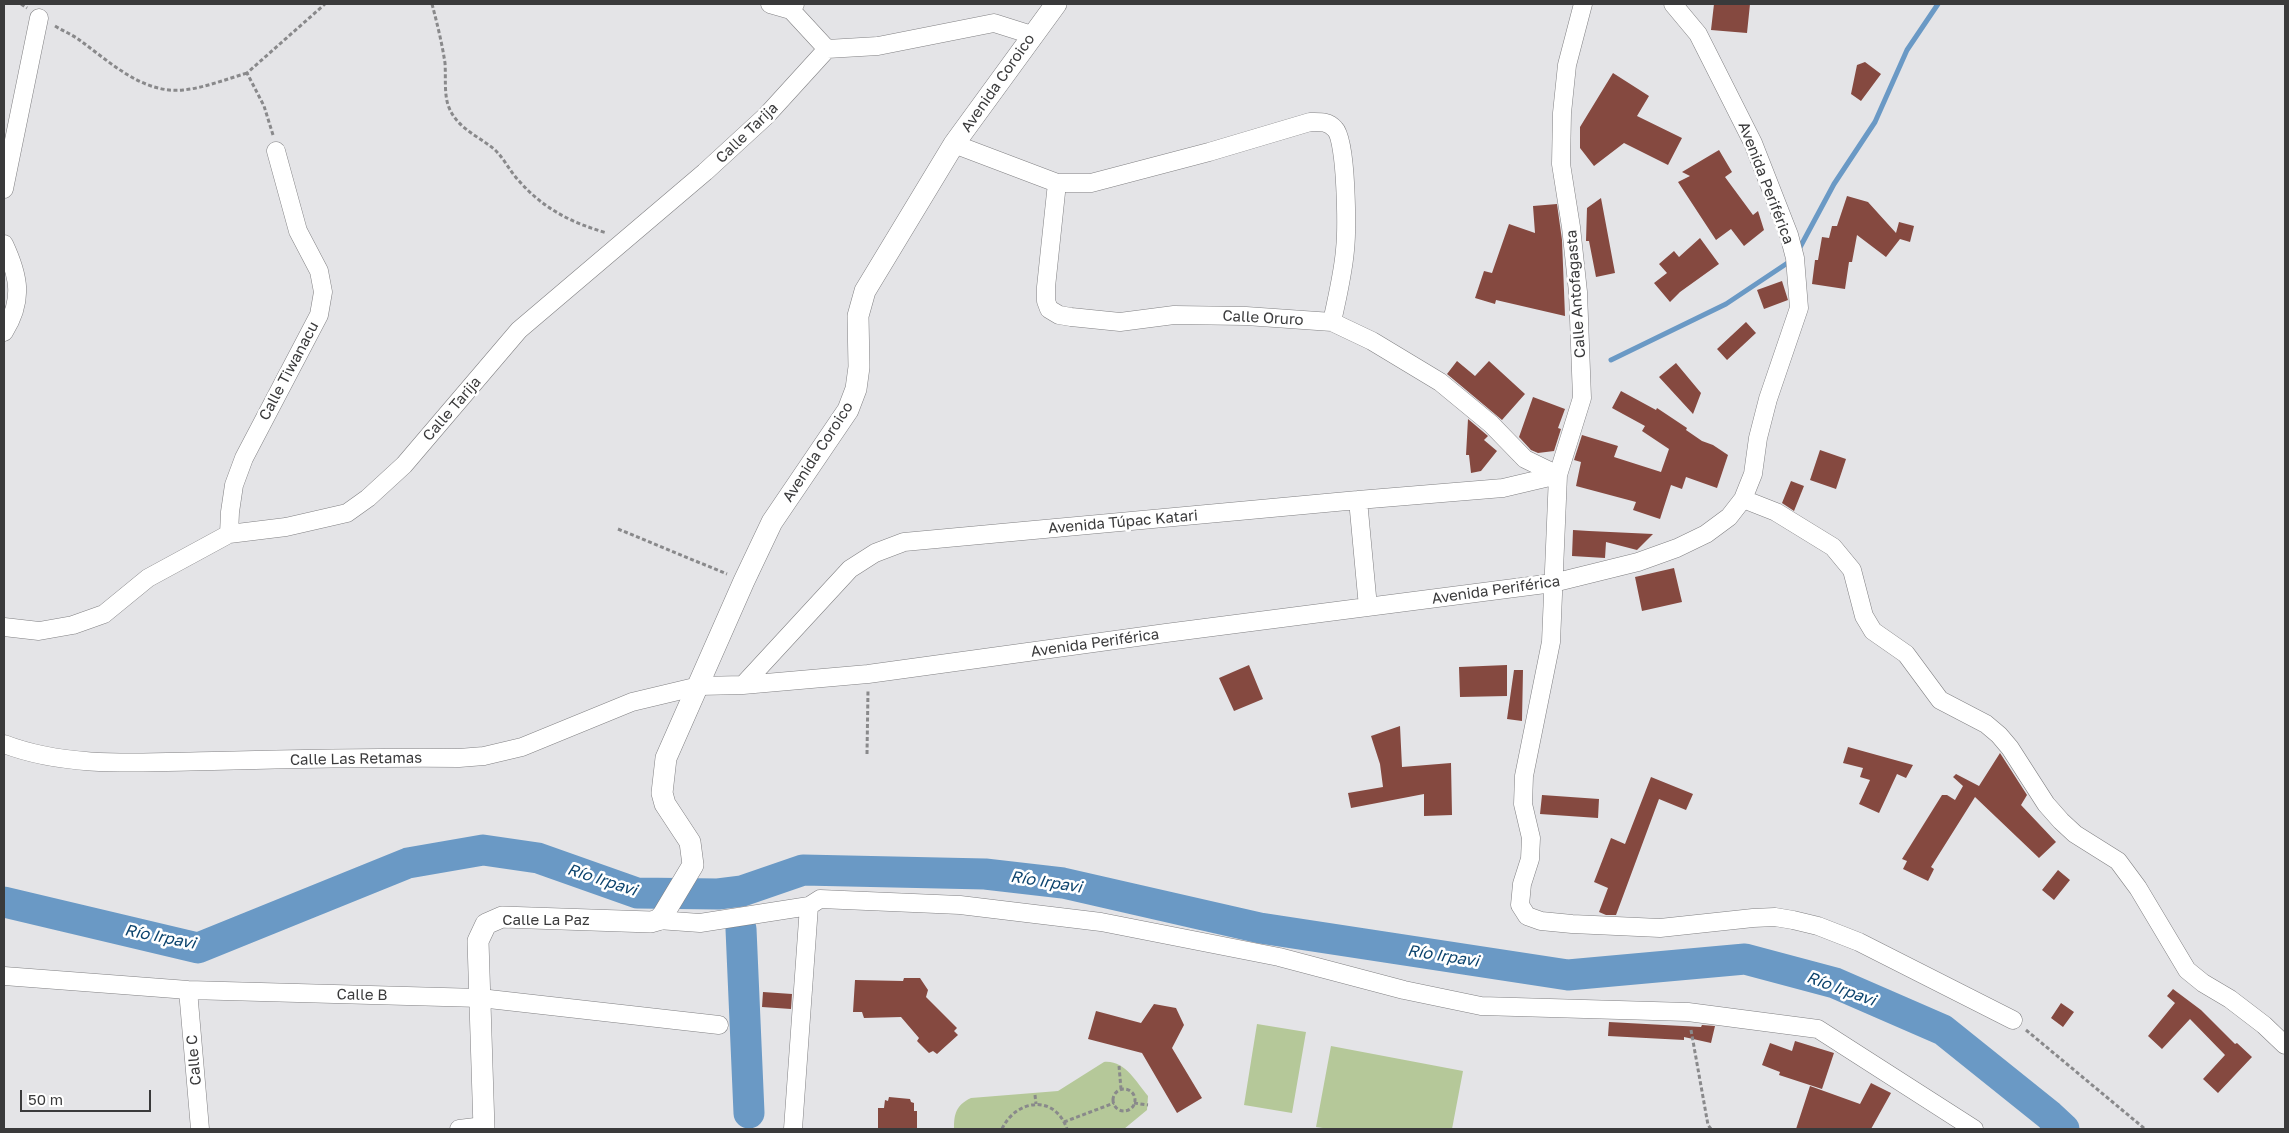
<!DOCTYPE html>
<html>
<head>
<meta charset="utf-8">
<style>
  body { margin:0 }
  #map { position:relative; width:2289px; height:1133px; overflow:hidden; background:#e4e4e7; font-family:"Golos Text",sans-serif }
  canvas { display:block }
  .frame { position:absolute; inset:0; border:5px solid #3a3a3b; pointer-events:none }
  .scale { position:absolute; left:20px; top:1090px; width:131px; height:22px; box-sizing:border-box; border:2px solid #3a3a3b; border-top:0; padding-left:6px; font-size:15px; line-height:18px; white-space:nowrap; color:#3a3a3b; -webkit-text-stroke:4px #fff; paint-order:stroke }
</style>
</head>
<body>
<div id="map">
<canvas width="2289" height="1133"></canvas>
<div class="frame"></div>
<div class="scale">50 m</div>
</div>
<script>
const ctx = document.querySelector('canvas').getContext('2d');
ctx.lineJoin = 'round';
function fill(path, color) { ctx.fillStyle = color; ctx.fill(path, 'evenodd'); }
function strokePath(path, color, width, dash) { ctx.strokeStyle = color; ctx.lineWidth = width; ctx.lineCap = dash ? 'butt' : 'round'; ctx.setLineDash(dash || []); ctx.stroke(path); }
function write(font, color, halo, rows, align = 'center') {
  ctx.font = font + ' "Golos Text",sans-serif'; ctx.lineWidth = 5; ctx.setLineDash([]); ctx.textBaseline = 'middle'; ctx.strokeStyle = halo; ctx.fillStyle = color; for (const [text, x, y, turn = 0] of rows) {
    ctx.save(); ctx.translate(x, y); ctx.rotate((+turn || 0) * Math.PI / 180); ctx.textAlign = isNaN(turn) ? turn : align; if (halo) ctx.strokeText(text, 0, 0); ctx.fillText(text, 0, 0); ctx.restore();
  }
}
fill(new Path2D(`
  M1257,1024l49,8 -14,81 -48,-8z
  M1331,1046l132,25 -11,58h-122l-14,-2z
  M1104,1062c21,-2 32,20 44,34l-1,14 -23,19h-170c0,-15 2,-24 17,-31l87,-7z`), '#b5c899');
strokePath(new Path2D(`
  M1798,251l36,-67 41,-62 32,-72 31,-46
  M1611,360l115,-56 66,-44`), '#6a99c5', 5);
strokePath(new Path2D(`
  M4,902l194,46 210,-85 75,-13 55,8 99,35 81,1 24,-3 61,-21 182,4 78,9 197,45 308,47 177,-16 90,24 108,47 106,85 15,14
  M741,929l8,184`), '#6a99c5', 31);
fill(new Path2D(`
  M1714,4h36l-3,29 -36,-3z
  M1865,62l16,12 -20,27 -10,-7 6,-29z
  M1613,73l36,23 -12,20 45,22 -14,27 -44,-22 -30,23 -14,-18v-21z
  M1719,150l13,22 -7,5 28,38 5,-4 6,19 -20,16 -13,-17 -15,11 -38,-58 12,-6 -8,-4z
  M1847,196l21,6 28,31 3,-11 15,4 -4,16 -10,-3 -14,18 -29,-22 -5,27h-3l-4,27 -33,-5 3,-24h3l4,-23 7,1 3,-12h5z
  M1601,198l14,75 -19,4 -7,-36h-3l1,-33z
  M1557,204l5,36 3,76 -69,-16 -1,4 -20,-6 9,-27 8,2 17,-49 26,9 -2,-27z
  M1700,238l19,26 -39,28 -10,10 -16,-19 13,-10 -8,-9 15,-13 5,6z
  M1782,281l6,19 -24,9 -7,-19z
  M1746,322l10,11 -29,27 -10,-11z
  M1457,361l18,15 14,-15 36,33 -23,26 -55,-46z
  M1676,363l25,30 -8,21 -34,-37z
  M1621,391l35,19 1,-2 30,20 -1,2 16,11 11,4 15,10 -11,33 -31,-11 -4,12 -11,-4 -11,34 -27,-9 3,-8 -60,-16 5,-24 -7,-2 8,-25 36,11 -4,11 47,15 8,-23 -27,-18 3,-5 -33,-18z
  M1533,397l32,12 -7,19 3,1 -7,22 -16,2 -7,-3 -12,-13z
  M1468,419l20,17 -4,4 13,11 -16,20 -10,2 -2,-18h-3z
  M1820,450l26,9 -10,30 -26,-9z
  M1791,481l13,5 -10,25 -12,-8z
  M1573,530l16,1 64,3 -16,16 -31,-8 -1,16 -33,-2z
  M1674,568l8,34 -40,9 -7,-34z
  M1249,665l14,34 -29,12 -15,-33z
  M1507,665v31l-47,1 -1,-30z
  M1514,670h9l-1,51 -15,-2z
  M1400,726l2,41 49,-4 1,52 -28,1v-22l-73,14 -3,-15 35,-6 -3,-23 -9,-28z
  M1848,747l65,18 -7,13 -9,-4 -18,39 -20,-9 11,-24 -10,-3 3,-9 -20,-5z
  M2000,753l27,42 -6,10 35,37 -17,16 -64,-61 -44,70 3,2 -6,12 -25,-12 4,-8 -5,-2 40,-64h5l8,5 8,-14 -10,-9 3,-3 23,12z
  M1651,777l42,17 -7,16 -27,-11 -43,116h-10l-7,-3 9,-24 -14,-6 17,-44 14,6z
  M1542,795l57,4 -1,19 -58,-4z
  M2058,870l12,10 -16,20 -12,-10z
  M904,978h16l8,12 -2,7 31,31 -3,3 4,4 -21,19 -4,-3 -4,2 -12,-12 2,-3 -18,-21 -37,1 -2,-6h-9l2,-32 48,1z
  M2173,989l28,21 34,34 2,-1 15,14 -34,36 -15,-14 22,-24 -35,-36 -28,30 -14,-13 27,-33 -8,-7z
  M763,992l29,2 -1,15 -29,-2z
  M2061,1003l13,9 -11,15 -12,-9z
  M1154,1004l22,4 8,17 -12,23 30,50 -25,15 -35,-60 -54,-14 8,-28 45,12z
  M1609,1022l92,5 1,-2 13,1 -4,17 -27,-6v3l-76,-4z
  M1795,1041l39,12 -12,36 -43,-14 1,-3 -18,-7 8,-22 22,8z
  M1871,1083l20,10 -20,36h-75l14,-43 50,18z
  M889,1097l21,2 1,3 3,1v8h3v18h-39v-21h6l1,-8 3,1z`), '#854940');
const minor = new Path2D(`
  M770,4l21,6
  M795,4l-4,6 36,39
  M1583,4l-16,61 -5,48 -1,51 10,63 7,65 4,106 -24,77 -7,167 -27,134 -1,28 8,34 -1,21 -8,25 -2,21 7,11 14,5 31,3 88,4 93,-10 22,-1 18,3 25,6 41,16 154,78
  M954,144l103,39h34l118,-31 101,-30c10,0 18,-1 25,7 12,12 12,102 10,121 -2,24 -8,48 -13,72
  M1057,183l-11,104v14l3,8 10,6 12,2 49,5 54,-7 72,1 86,6 40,19 68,41 51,42 34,35 33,16
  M4,189l35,-171
  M4,244c15,32 20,56 0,88
  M1743,499l33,13 57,35 19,23 12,46 9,15 33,23 34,46 46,24 13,11 11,13 36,56 15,17 14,13 43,27 20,27 49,82 16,13 27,16 34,26 21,20
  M1358,500l10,107
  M229,534l1,-22 4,-27 10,-27 75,-143 4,-23 -4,-21 -21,-40 -22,-80
  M4,627l35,4 34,-6 31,-11 44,-36 81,-44 57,-7 61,-14 21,-15 36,-33 115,-135 186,-158 61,-56 61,-67 51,-3 116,-23 38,12
  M743,685l107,-116 25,-16 29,-11 454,-42 145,-12 55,-13
  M4,744c65,25 140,18 209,17 82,-2 164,-4 246,-3l25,-2 38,-9 110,-45 67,-16 44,-1 125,-11 298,-41 387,-50 85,-21 39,-14 29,-14 23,-17 14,-18 10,-25 5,-36 10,-39 31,-91 -4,-50 -6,-23 -36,-92 -55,-109 -25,-30
  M658,920l42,3 32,-5 77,-12 11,-7 140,6 141,17 178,35 125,33 77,16 207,6 130,17 156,100
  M4,976l184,14 292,8 239,27
  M188,990l12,139
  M459,1129l25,-3
  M793,1129l16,-223`);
const major = new Path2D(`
  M484,1129l-6,-188 8,-17 16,-7 149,5 7,-2 5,-5 30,-50 -3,-23 -25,-38 -3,-11 4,-35 78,-177 28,-59 76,-112 8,-21 3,-22 -1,-51 7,-25 89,-147 102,-140`);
strokePath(minor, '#818083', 19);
strokePath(major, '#818083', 22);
strokePath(new Path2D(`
  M21,4l6,4
  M432,4c5,19 10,39 13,59 1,15 -1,28 3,42 8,23 29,30 46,44 10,9 16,23 26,33 24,27 52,41 87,51
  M55,26c8,5 16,8 23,13 31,22 64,55 105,51 21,-2 44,-11 64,-17
  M273,135l-9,-29 -17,-33 78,-69
  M618,529l109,45
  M867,754l1,-64
  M1691,1030l17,95 3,4
  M2026,1030l119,99
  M1119,1066l2,23
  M1113 1100a11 11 0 1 1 22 0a11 11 0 1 1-22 0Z
  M1035,1095l1,9
  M1134,1103l14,2
  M1064,1122l50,-19
  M1002,1129c14,-30 53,-35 65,0`), '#89898b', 3, [4, 2.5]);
strokePath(minor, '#fff', 18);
strokePath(major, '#fff', 21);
write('15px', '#3a3a3b', '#fff', [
  ["Avenida Coroico",998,83,-55],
  ["Calle Tarija",747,133,-44],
  ["Avenida Periférica",1766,183,69],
  ["Calle Antofagasta",1576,294,-94],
  ["Calle Oruro",1263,318,3],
  ["Calle Tiwanacu",289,371,-62],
  ["Calle Tarija",452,409,-49],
  ["Avenida Coroico",818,452,-57],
  ["Avenida Túpac Katari",1123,522,-5],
  ["Avenida Periférica",1496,590,-8],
  ["Avenida Periférica",1095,643,-8],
  ["Calle Las Retamas",356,759,-1],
  ["Calle La Paz",546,920],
  ["Calle B",362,995,1],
  ["Calle C",194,1060,-95]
]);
write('italic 16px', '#0b436d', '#fff', [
  ["Río Irpavi",602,880,18],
  ["Río Irpavi",1046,882,9],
  ["Río Irpavi",160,937,11],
  ["Río Irpavi",1443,956,9],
  ["Río Irpavi",1841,989,20]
]);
</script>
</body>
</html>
